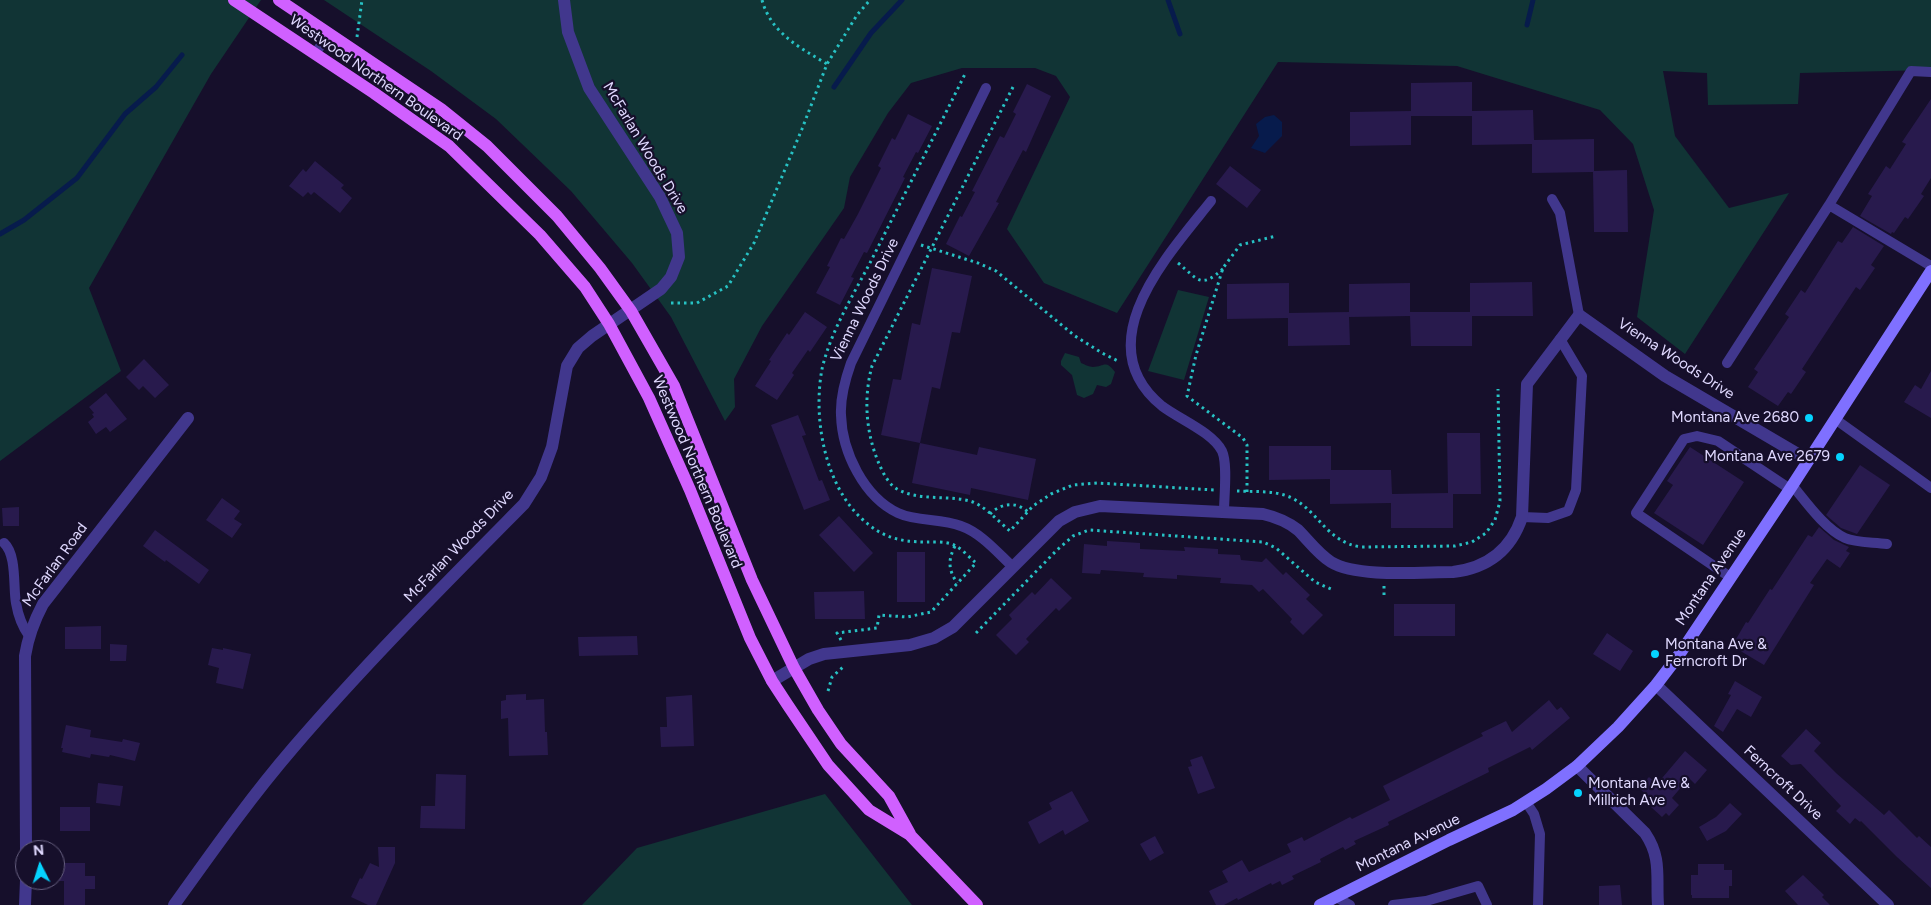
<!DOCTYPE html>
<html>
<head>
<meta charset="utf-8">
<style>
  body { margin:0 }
  #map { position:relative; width:1931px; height:905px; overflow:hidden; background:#160f2b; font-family:Figtree,sans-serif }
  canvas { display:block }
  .north { position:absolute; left:15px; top:840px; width:50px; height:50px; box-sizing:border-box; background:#160f2b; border:1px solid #676080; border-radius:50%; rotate:355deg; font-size:14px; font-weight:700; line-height:20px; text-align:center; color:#e0d9ff }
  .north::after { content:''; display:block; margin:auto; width:18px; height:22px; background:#05d3ff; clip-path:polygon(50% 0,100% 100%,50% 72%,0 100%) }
</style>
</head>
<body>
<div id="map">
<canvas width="1931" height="905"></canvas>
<div class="north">N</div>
</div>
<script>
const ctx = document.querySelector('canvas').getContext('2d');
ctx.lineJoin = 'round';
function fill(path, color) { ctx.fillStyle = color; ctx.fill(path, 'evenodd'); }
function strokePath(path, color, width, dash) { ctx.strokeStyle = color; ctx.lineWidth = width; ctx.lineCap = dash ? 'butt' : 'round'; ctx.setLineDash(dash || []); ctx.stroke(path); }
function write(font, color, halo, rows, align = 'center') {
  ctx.font = font + ' Figtree,sans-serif'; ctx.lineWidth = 4.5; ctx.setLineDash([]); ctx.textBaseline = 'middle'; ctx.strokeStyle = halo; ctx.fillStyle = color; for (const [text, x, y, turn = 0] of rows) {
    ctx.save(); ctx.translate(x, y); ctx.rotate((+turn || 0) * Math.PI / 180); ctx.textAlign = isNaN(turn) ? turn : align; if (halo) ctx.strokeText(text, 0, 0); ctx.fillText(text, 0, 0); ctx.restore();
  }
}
fill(new Path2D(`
  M0,0h261l-50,74 -122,214 32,83 -121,90z
  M324,0h1607v70l-131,3 -2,31 -90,1 -1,-32 -44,-2 12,65 54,72 60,-15 -104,161 -48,-37 17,-107 -21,-66 -33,-34 -143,-44 -179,-4 -161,251 -73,-30 -37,-54 63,-132 -14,-21 -21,-8h-73l-51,15 -23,30 -38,64 -6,31 -82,118 -28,53 1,28 -10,14 -54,-104 -39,-54 -61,-72 -75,-72 -65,-48z
  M1178,290l31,7 -25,83 -36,-9z
  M1065,353l14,4 2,6c3,1 8,4 12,4 11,0 12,-8 22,5l-4,12 -5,3 -9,-2 -4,9 -9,4 -7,-3 -5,-20 -11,-10v-4z
  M825,794l87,111h-330l55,-57z`), '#113435');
fill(new Path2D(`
  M1274,115l8,7v14l-17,17 -14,-5 8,-12 -3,-12 9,-7z`), '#071b4c');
strokePath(new Path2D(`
  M1168,0l12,34
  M1527,25l6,-25
  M834,87l37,-54 31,-33
  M0,234l24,-14 53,-42 48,-64 31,-27 26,-32`), '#071b4c', 5);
fill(new Path2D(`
  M1472,82v29l61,-1 1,30 60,-1v32l33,-1 1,62h-34l-1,-60 -61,1v-29l-60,1v-29h-61v29l-61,1v-34l61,-1v-28z
  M1027,84l24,12 -25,56 -3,-2 -27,52 3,1 -30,53 -23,-12 14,-28 2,1 13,-25 -3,-1 28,-55 4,2 12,-24 -3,-2z
  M1931,99v79l-10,16 3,2 -16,23 -3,-2 -11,16 -2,-1 -1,2 -31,-18 12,-20 -4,-2 18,-28 4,3 16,-25 -4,-2z
  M908,114l24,12 -14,27 -2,-1 -13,25 2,1 -38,75 -3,-1 -13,25 3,1 -14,27 -24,-12 14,-26 -3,-1 14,-28 3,1 14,-25 23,-46 -3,-2 14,-28 3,2z
  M315,161l29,24 -3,3 11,10 -12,15 -26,-21 -3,3 -3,-3 -5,5 -14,-11 14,-17 3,3z
  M1230,166l31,24 -14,18 -31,-24z
  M1853,227l31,19 -13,19 4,3 -15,22 -4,-3 -54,82 4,3 -15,22 -3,-2 -10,14 -30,-19 10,-15 -4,-3 35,-52 -4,-3 16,-24 4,3 33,-52 4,2z
  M932,268l40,8 -12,57 -8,-1 -12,57 -8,-2 -12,56 -39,-8 12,-56 8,1 11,-57 8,2z
  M1532,282l1,34h-61v30h-61l-1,-30 -61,1 1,28 -62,1v-28l-61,1v-35l62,-1v30l60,-1v-28l61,-1v29h60v-29z
  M805,312l22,15 -17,25 -2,-2 -16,23 2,2 -17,25 -22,-14 16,-25 -2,-1 18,-27 2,2z
  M144,359l25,26 -14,13 -12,-12 -4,4 -13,-13z
  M1931,371v47l-27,-16 11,-17 6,4z
  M106,393l21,26 -17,13 -4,-5 -10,7 -8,-12 6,-5 -2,-3 2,-1 -5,-6z
  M798,415l8,20 -4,1 17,45 3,-1 8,20 -26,10 -33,-85z
  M1447,433h33l1,61h-28v34h-62v-25l-61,1v-25l-61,1v-34h62v24h60l1,24 56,-1z
  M920,443l57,12 2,-8 57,12 -8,41 -57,-12 -1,7 -58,-12z
  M1690,447l54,35 -41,63 -49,-32 19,-28 -6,-4z
  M1860,465l30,20 -33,49 -16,-6 -15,-13z
  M222,498l18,13 -6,8 8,5 -10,14 -26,-18z
  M19,507v19h-16l-1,-18z
  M839,516l34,37 -19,19 -35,-37z
  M1819,527l15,13 15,7 -3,4 4,2 -10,15 -13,-9 -17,24 4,2 -50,80 -32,-19 14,-24 2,1 22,-34 2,1 36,-55 4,2z
  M155,530l54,40 -10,14 -33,-24 -1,2 -22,-16z
  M1107,541l33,2v6l45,2 -1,-4 34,2v5l22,1 1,5 21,2 4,-4 17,17 3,-3 24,23 -4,4 17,16 -20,20 -13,-13 2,-3 -29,-30 -4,3 -7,-7 -32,-2 1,-5 -44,-3v4l-34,-2 1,-4 -43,-3 -1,4 -18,-1 2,-29 23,2z
  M897,552h28v50h-28z
  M1051,578l21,20 -13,13 -3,-3 -30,31 3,3 -13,13 -20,-20 16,-16 -3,-4 23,-23 3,3z
  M864,591l1,28h-50l-1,-27z
  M1394,604h61v32h-61z
  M101,626v23h-36v-22z
  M1607,633l26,18 -13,20 -27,-17z
  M637,636l1,19 -59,1 -1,-19z
  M110,644l17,1 -1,16h-16z
  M212,648l11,2v-2l28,6 -8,35 -27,-6 3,-15 -11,-3z
  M1735,681l27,16 -11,20 -14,-8 -14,23 -9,-6 17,-31 -3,-1z
  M526,694v6l18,-1 1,33h2l1,23 -39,1 -1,-38 -7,1v-18l5,-1v-5z
  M692,695l2,51 -33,1 -1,-20h7l-1,-30z
  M1549,700l8,10 4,-3 9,11 -38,32 -2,-3 -42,21 1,4 -101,50 1,3 -35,16 2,3 -11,6 -2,-3 -23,12 1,3 -29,14 2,3 -12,6 -2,-4 -8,4 -1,-2 -33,17 -1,-2 -13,7h-8l-7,-14 19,-9 -6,-11 20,-11 7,12 42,-20 -4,-8 15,-7 2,4 46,-24 2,2 38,-19 -7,-14 100,-50 -2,-3 25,-12 6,11z
  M66,725l25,5 -1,7 32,5 1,-3 17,4 -5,18 -25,-6 -1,2 -18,-3 -1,4 -28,-6 1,-4h-2z
  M1806,729l15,14 -7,8 22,22 48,42 5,-5 28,28 2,-2 12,11v41l-34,-31 -36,-36 -1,1 -5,-4 -5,6 -14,-13 5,-5 -40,-42 -10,1 -10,-9z
  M1685,751l22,19 -12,14 -6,-6 -17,20 7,7 -10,11 -3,-3 -4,4 -11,-10 4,-4 -16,-15 10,-11 8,7z
  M1202,756l13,32 -17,6 -10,-27 4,-1 -2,-6z
  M436,774l30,1 -1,54 -45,-1 1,-22h14z
  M98,783l25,3 -3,20 -24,-3z
  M1072,791l17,30 -24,14 -2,-5 -24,14 -11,-22 24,-13 -3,-6z
  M1730,803l12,11 -16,17 -19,10 -8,-14 17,-10z
  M60,807h30v24h-30z
  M1155,836l9,17 -14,8 -10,-17z
  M378,847h17v16l-19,42h-8l-17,-8 9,-19 2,1 8,-16 9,4z
  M59,863h26v13h10v13h-10v16h-21v-24h-6z
  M1698,864h26v6h8v16h-3v12h-37v-3h-1v-20h7z
  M1803,875l21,20 -2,2 8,8h-32l-13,-14z
  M1620,885l2,20h-23v-19z`), '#281a4d');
strokePath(new Path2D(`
  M762,0c9,33 37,47 65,64
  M357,37l5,-37
  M1013,87l-141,279c-9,33 -6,69 8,100 4,9 10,20 19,24 22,11 47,5 71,11 14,4 28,20 40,30l23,-25 18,-12 22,-9 24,-2 117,7
  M921,245l57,18 18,8 79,65 27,17 18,9
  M1178,263c21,17 22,26 45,6
  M671,303h26l31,-17 26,-43 48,-114 25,-65 30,-49 13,-15
  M1237,491c18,1 38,-1 55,7 27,14 35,44 69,49l94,-1 17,-4 14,-9 9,-13 5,-19 -2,-112
  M1247,492v-47l-4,-7 -56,-42 9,-41 27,-87 17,-23 36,-9
  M990,514c11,-11 26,-13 38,-2
  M955,546c-7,14 -7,23 2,37
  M1384,586v9
  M976,633l81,-83 16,-14 16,-6 174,12 13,6 39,34 16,7
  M841,640l-4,-7 40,-5 2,-13 28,2 24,-5 45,-49c-6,-5 -13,-13 -20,-17 -9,-5 -21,-4 -30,-4 -27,0 -45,-5 -65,-24 -37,-35 -48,-101 -39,-149 9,-39 32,-75 50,-110 31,-62 63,-124 94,-187
  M828,691l4,-14 11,-10`), '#27c2c4', 3, [2.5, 4]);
strokePath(new Path2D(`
  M315,54l14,-21
  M986,88l-135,275c-6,17 -11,34 -10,52 1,37 23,82 57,98 19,9 43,5 63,13 20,7 36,26 51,40
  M1552,199l8,14 19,102
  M1211,201c-42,53 -126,142 -49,205 17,13 50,26 60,45 6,13 2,45 2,61
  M1829,205l82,-134 20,1
  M1727,363l102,-158 102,61
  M1835,419l96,69
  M1792,485c14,17 33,44 53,53 11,5 29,4 42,6
  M1522,517l26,1 20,-7 8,-21 6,-114 -22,-37
  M4,543c13,12 9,44 12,60 2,12 6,23 13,33
  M1730,577l-94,-64 48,-74 13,-3 21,5 72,48
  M1526,802l8,12 6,20 -2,71
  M1336,897l14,8
  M1393,905l33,-4 52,-15 9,19`), '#41378d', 10);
strokePath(new Path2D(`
  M772,681l37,-22 15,-5 86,-9 24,-7 19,-11 106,-106 16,-9 25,-6 163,8c13,3 25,8 35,16 11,11 20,24 33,32 26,16 90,10 122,10 34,-4 58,-22 69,-55l5,-133 52,-69 86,61 143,84
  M1656,685l232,220
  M1577,766l68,67c17,25 11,44 13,72
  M26,850l-1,-194c3,-19 9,-35 18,-52l145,-186
  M25,905l1,-25
  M174,905c38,-53 76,-107 119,-157 73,-85 152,-164 231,-244l17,-27 11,-30 15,-81 11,-18 14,-12 69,-47 10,-12 8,-20 -2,-24 -17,-36 -71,-109 -21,-56 -4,-32`), '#41378d', 12);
strokePath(new Path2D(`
  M1320,905l129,-65 64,-30 33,-21 31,-23 41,-39 38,-42 23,-30 111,-166 141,-218`), '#7f70ff', 12);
strokePath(new Path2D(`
  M234,0l140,93 75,53 91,89 45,52 24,37 40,74 41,92 60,148 22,43 15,23 41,61 41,45 41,25 67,70
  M279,0l162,109 46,37 70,70 43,52 31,43 43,75 78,194 42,88 24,42 23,34 48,52 21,38`), '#d060ff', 12);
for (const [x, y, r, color] of [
  [1809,418,5,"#05d3ff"],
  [1840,457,5,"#05d3ff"],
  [1655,654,5,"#05d3ff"],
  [1578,793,5,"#05d3ff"]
]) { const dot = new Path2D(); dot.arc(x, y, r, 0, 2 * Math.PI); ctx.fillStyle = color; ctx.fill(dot); strokePath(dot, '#160f2b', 2); }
write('15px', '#e0d9ff', '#160f2b', [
  ["Westwood Northern Boulevard",376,78,35],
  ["McFarlan Woods Drive",645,148,59],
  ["Vienna Woods Drive",865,300,-64],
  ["Vienna Woods Drive",1676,359,33],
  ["Westwood Northern Boulevard",697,472,67],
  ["McFarlan Woods Drive",459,546,-46],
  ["McFarlan Road",55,565,-54],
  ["Montana Avenue",1711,577,-56],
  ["Ferncroft Drive",1783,783,43],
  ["Montana Avenue",1408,843,-26]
]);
write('15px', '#e0d9ff', '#160f2b', [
  ["Montana Ave 2680",1799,418],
  ["Montana Ave 2679",1830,457],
  ["Montana Ave &",1665,645,"left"],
  ["Ferncroft Dr",1665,662,"left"],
  ["Montana Ave &",1588,784,"left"],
  ["Millrich Ave",1588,801,"left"]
], 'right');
</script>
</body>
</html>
